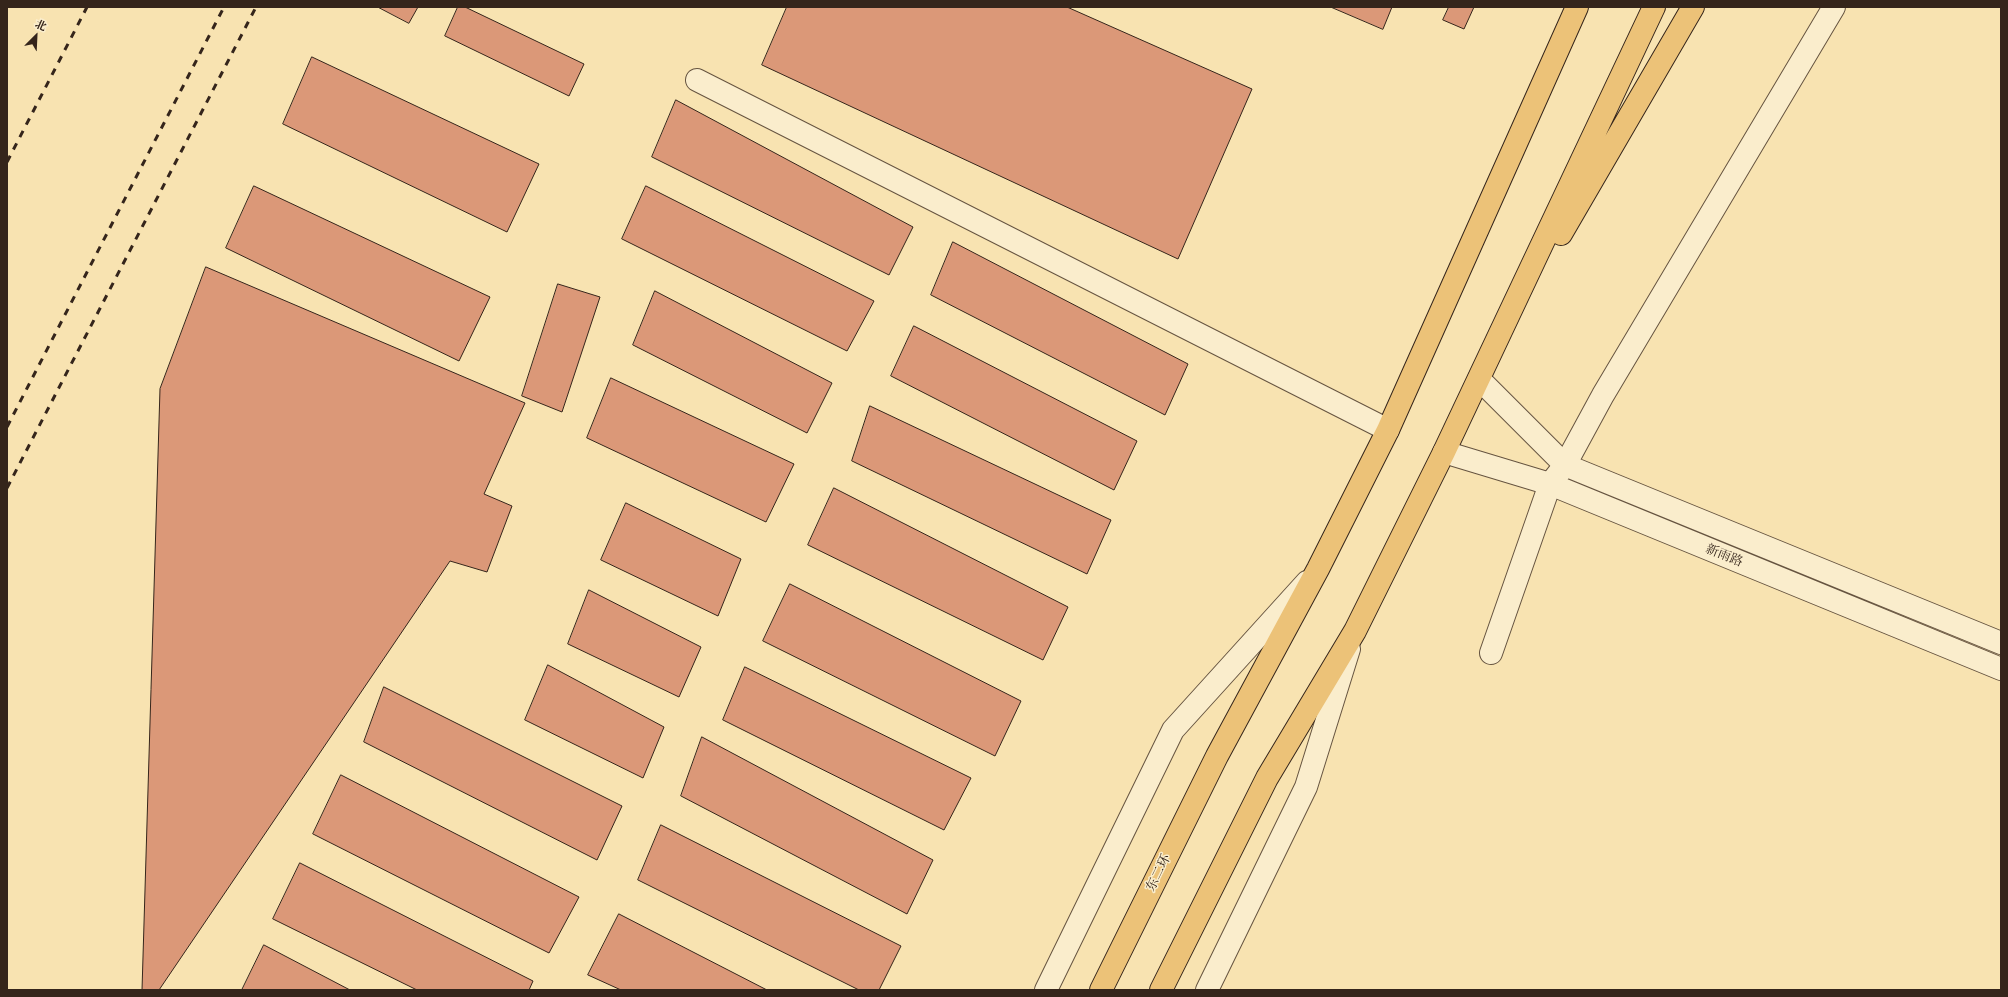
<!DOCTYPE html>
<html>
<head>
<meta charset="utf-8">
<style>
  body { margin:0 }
  #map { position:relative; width:2008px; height:997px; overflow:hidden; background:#f8e3b1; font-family:"Gentium Book Plus","Noto Serif SC",serif }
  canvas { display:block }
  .frame { position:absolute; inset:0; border:8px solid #35251b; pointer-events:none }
  .north { position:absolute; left:16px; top:16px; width:40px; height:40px; -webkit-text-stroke:3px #faedcc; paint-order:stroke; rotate:24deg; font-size:11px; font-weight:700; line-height:16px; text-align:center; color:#35251b }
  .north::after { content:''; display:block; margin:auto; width:14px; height:18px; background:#35251b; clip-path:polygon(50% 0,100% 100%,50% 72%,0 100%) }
</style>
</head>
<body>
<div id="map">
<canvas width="2008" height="997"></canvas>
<div class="frame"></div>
<div class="north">北</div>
</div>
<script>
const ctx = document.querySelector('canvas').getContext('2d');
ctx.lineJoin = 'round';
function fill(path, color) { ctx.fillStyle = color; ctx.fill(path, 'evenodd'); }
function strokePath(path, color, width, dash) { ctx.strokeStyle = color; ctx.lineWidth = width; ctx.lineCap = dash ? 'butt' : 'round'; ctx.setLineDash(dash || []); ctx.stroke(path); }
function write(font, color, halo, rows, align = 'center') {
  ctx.font = font + ' "Gentium Book Plus","Noto Serif SC",serif'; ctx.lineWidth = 3; ctx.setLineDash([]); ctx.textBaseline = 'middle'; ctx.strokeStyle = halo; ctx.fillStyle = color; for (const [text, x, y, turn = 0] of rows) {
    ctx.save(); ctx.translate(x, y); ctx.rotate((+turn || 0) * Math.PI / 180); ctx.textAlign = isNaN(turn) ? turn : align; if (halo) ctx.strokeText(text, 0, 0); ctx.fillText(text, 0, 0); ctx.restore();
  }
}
const building = new Path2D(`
  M378,7h40l-9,16z
  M458,7h7l119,57 -15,32 -124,-60z
  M787,7h280l185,82 -74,170 -416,-194z
  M1331,7h61l-9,22z
  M1449,7h25l-10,22 -21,-9z
  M312,57l227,107 -32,68 -224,-108z
  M676,100l237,127 -24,48 -237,-118z
  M254,186l236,111 -31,64 -233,-113z
  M646,186l228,115 -27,50 -225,-112z
  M953,242l235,122 -23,51 -234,-120z
  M206,267l319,136 -41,91 28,12 -25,66 -37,-11 -291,429h-17l18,-601z
  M558,284l42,13 -38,115 -40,-16z
  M655,291l177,92 -25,50 -174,-88z
  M914,326l223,115 -23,49 -223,-114z
  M611,378l183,86 -28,58 -179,-84z
  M870,406l241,114 -24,54 -235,-113z
  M834,488l234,119 -25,53 -235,-115z
  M626,503l115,56 -23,57 -117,-56z
  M790,584l231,117 -26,55 -232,-115z
  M589,590l112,57 -22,50 -111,-53z
  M548,665l116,62 -21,51 -118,-58z
  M745,667l226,111 -27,52 -221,-110z
  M384,687l238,119 -25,54 -233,-118z
  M702,737l231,123 -26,54 -226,-118z
  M341,775l238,122 -30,56 -236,-119z
  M661,825l240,121 -22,44h-20l-221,-110z
  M300,863l233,118 -4,9h-112l-144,-71z
  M619,914l148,76h-146l-33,-15z
  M264,945l86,45h-108z`);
fill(building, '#db9878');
strokePath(building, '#35251b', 1);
const minor = new Path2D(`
  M697,80l691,350
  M1491,653l59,-169 15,-19 38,-70 231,-388`);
const tertiary = new Path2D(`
  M1479,379l86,86 436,178
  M1444,452l106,32 451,185
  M1046,990l127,-260 134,-148
  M1207,990l99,-203 43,-138`);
const trunk = new Path2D(`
  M1561,234l132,-227
  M1101,990l116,-234 101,-187 70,-139 189,-423
  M1161,990l106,-212 88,-147 89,-179 210,-445`);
strokePath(minor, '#665440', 24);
strokePath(tertiary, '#665440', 24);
strokePath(trunk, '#35251b', 24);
strokePath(minor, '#faedcc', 22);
strokePath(tertiary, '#faedcc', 22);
strokePath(trunk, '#ecc278', 22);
strokePath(new Path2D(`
  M7,162l80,-155
  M7,427l217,-420
  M7,488l249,-481`), '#35251b', 3, [7, 7]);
write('13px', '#35251b', '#faedcc', [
  ["新雨路",1724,556,22],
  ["东二环",1159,873,-64]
]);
</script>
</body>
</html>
